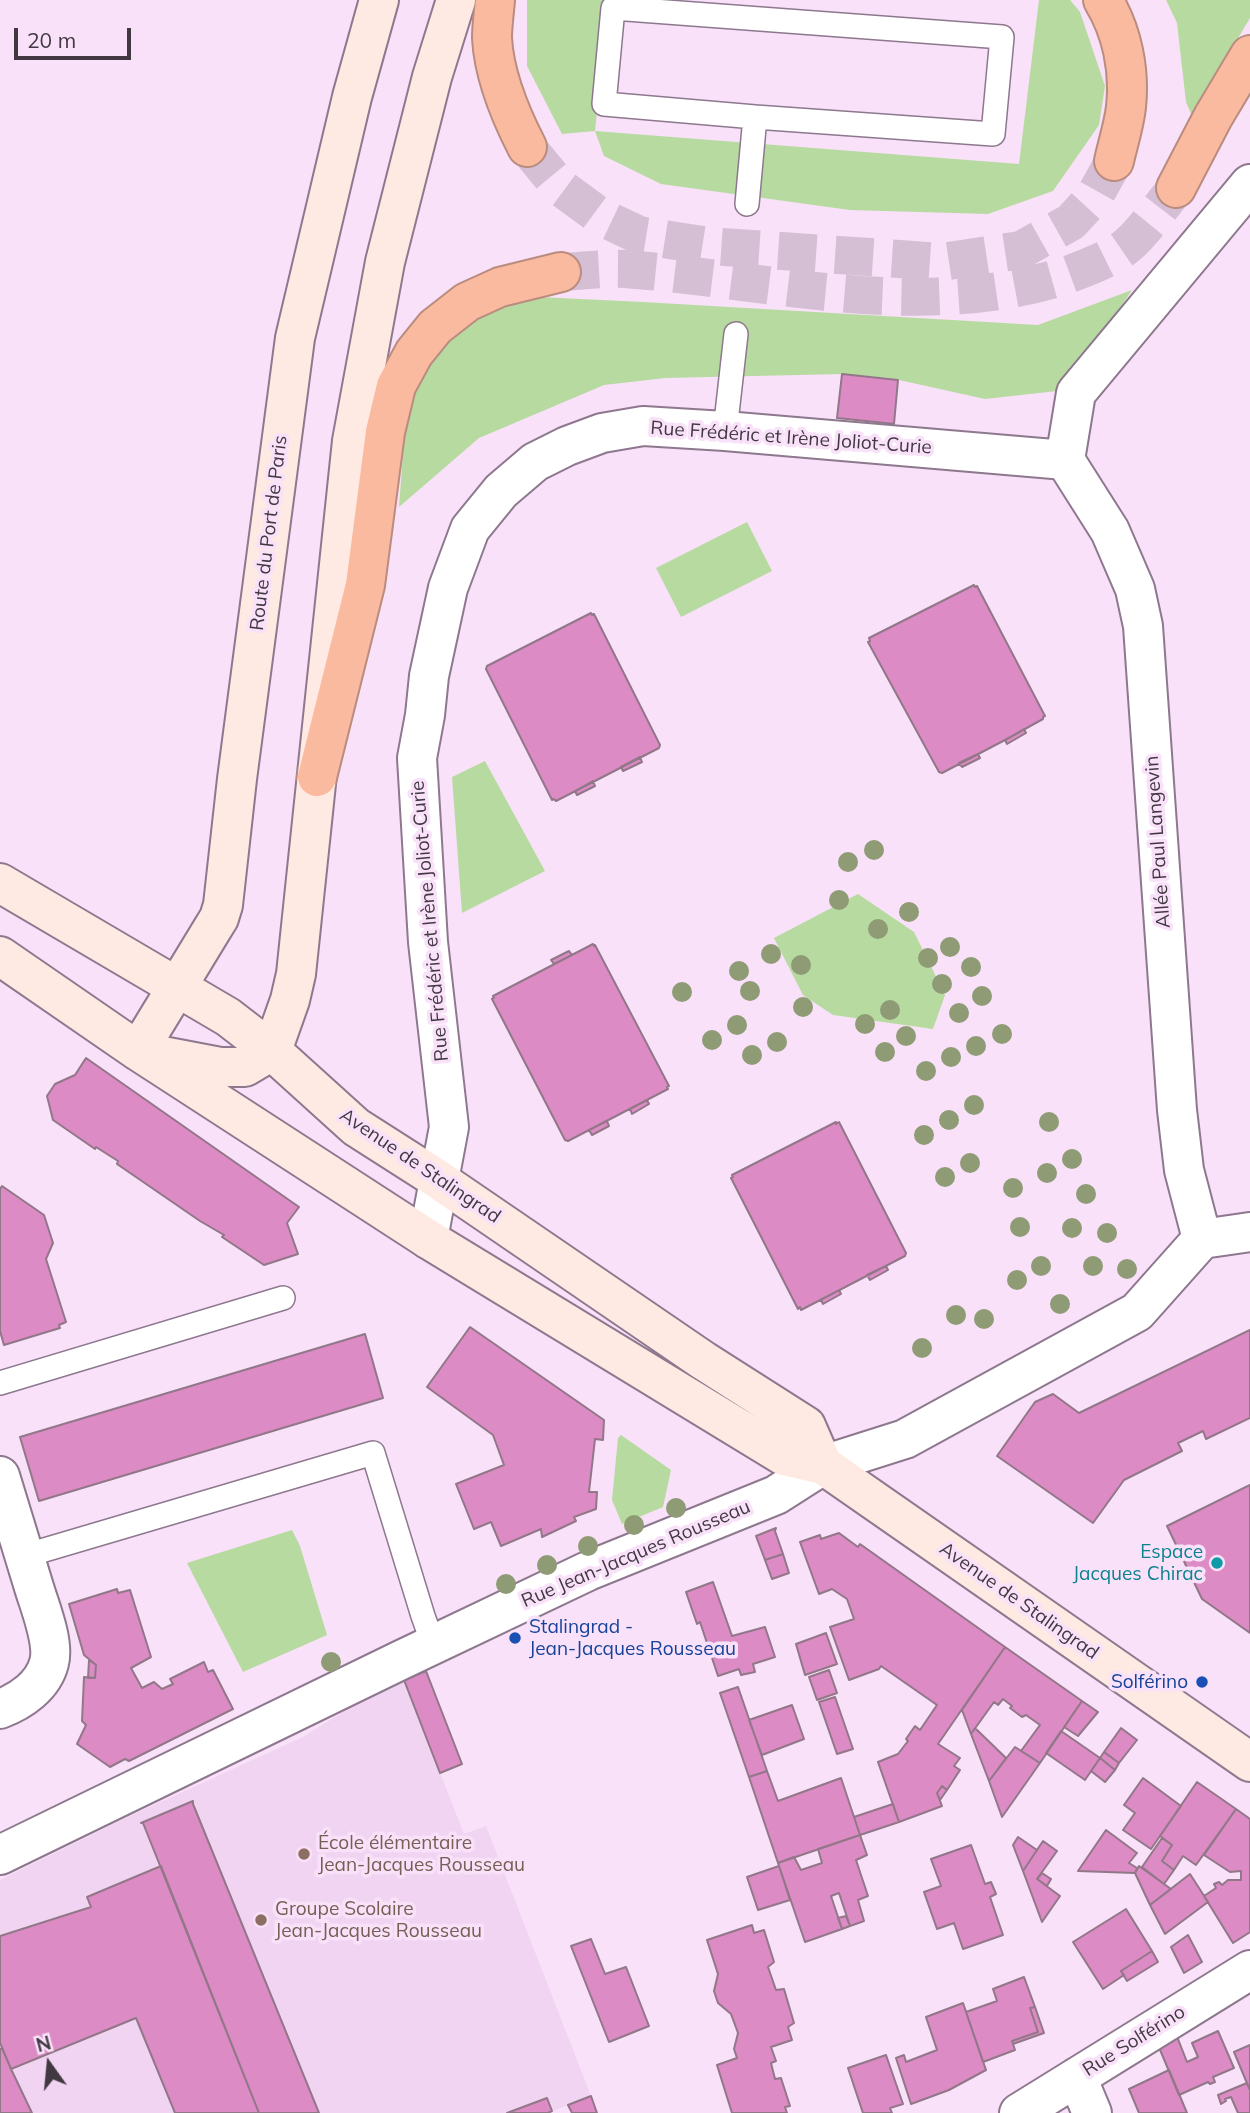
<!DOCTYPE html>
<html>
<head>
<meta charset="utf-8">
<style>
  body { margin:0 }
  #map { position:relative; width:1250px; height:2113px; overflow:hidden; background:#f9e1f9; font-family:Mulish,sans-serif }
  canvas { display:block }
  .north { position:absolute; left:14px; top:2029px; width:70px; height:70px; -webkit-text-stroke:5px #f9e1f9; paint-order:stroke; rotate:345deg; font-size:19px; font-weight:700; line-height:28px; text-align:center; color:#413841 }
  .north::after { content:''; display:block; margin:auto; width:24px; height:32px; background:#413841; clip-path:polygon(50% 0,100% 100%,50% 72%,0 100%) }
  .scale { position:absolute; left:14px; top:28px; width:117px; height:32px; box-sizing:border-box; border:4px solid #413841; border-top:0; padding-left:9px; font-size:21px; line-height:24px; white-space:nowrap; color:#413841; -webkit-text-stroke:5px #f9e1f9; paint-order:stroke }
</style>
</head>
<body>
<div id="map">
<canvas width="1250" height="2113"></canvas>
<div class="north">N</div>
<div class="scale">20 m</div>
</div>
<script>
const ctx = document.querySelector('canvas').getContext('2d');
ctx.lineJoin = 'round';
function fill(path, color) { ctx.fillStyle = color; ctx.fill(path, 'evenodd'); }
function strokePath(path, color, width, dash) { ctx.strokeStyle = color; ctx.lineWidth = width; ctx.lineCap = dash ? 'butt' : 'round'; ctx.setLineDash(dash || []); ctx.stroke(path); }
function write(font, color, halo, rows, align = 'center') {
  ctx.font = font + ' Mulish,sans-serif'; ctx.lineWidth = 7; ctx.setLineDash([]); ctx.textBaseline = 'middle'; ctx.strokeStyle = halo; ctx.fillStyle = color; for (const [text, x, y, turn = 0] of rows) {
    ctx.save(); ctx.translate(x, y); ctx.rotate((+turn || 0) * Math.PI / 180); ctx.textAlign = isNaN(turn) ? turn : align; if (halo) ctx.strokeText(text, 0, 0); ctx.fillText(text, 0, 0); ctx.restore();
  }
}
fill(new Path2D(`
  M404,1680l60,154 22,-8 105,270 -43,17h-516l-32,-70v-163l132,-65 171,-78 62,-39z`), '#f1d4f2');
fill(new Path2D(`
  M527,0h82l-14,131 424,33 20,-164h31l10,12 25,74 -6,39 -46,66 -65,23 -138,-4 -189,-26 -57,-28 -9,-25 -33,3 -35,-68z
  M1166,0h84v18l-58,98 -6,-14 -9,-79z
  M1132,290l-66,100 -81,9 -95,-21 -48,-4 -177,4 -61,7 -125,53 -80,69 7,-94 12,-38 46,-49 54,-30 125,6 395,23z
  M747,522l25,49 -91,46 -25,-49z
  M485,761l60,110 -83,42 -10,-136z
  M858,894l56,38 31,63 -12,34 -100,-14 -30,-20 -29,-57z
  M621,1435l50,35 -8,37 -41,17 -10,-24 6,-62z
  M292,1530l8,16 27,89 -84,37 -56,-109z`), '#b7daa0');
const building = new Path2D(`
  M842,374l56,6 -4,44 -57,-6z
  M974,585l1,2 2,-1 68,130 -2,1v2l-38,21 -63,33 -3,-1 -71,-130 2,-1 -1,-3z
  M591,613l1,2 2,-1 66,131 -1,3 -103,53 -2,-2 -2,1 -66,-131 1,-3z
  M1024,729l2,4 -19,11 -2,-4z
  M978,754l2,4 -18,9 -3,-4z
  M640,757l2,5 -19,9 -2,-4z
  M593,781l2,5 -18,9 -2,-4z
  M593,944l1,2 1,-1 74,141 -2,1 1,2 -100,52 -3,-1 -73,-141 2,-1 -1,-2z
  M569,951l3,4 -18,9 -3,-4z
  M86,1058l213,149 -12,16 11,31 -34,11 -42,-28 2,-2 -24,-14 -83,-57 1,-3 -22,-14 -1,2 -42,-29 -6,-24 8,-12 20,-9z
  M647,1100l2,4 -17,10 -2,-5z
  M607,1121l2,5 -17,9 -3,-5z
  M836,1122v2l3,-2 67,131 -1,3 -104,54 -1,-3 -2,2 -67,-131 2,-1 -1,-2z
  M2,1186l42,29 9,28 -7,16 20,63 -7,3 1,3 -56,17 -4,-14v-142z
  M886,1266l2,4 -18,10 -3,-5z
  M839,1290l2,4 -18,10 -2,-4z
  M470,1327l134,93 -1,20 -8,-1 -6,53h8l-1,17 -22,8 2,4 -34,16 -1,-8 -40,17 -10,-24 -17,7 -18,-45 48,-19 -11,-30 -66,-48z
  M1250,1330v88l-44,21 -3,-8 -25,12 4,8 -58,29 -31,43 -96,-67 38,-54 18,-8 26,19z
  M365,1334l18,64 -344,103 -19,-64z
  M1250,1485v148l-48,-34 -35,-73z
  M776,1528l-1,3 8,23 -18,6 -9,-24z
  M839,1533l19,14 2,-3 145,103 -67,97 22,14 -6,8 6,4 -13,20 -5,-4 -5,7 5,13 -43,16 -21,-60 20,-8 10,-13 -2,-2 9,-13 5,4 17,-25 -56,-39 -2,3 -30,11 -19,-53 24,-8 -7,-20 -15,-10 -13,5 -19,-52 20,-7 1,4z
  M783,1554l6,19 -17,6 -7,-19z
  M713,1582l19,54 33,-9 10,30 -22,7 2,8 -14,3 -2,-6 -21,7 -18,-54 -3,2 -11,-32z
  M117,1589l1,4 12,-3 21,67 -20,11 11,20 12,-6 8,7 11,-5 -3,-5 34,-17 4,10 5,-2 20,39 -104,52 -4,-2 -15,8 -33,-23 9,-19 -4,-4 2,-44 11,1 1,-13 -12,-10 -15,-51z
  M826,1633l11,31 -32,11 -9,-31z
  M1005,1647l77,54 -42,62 -19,-12 19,-26 -14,-10 -4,2 -12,-9 2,-2 -9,-7 -5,6 -4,-3 -23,32 -9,-24z
  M89,1660l7,5 -1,13h-7z
  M829,1670l8,23 -20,7 -8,-23z
  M426,1671l36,93 -22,9 -36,-93z
  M738,1687l29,84 -18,6 -29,-84z
  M835,1697l18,52 -16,5 -18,-52z
  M1082,1701l16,11 -20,24 -14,-9z
  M792,1705l12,34 -42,16 -13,-35z
  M975,1728l31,30 -17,23 -18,-47z
  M1121,1728l16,12 -18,23 -15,-11z
  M1061,1731l39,27 -15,22 -39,-27z
  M1015,1747l25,16 -38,54 -13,-36z
  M1104,1752l15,11 -4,7 -15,-12z
  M1100,1758l15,12 -10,12 -14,-11z
  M767,1771l11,30 63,-23 19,57 -82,28 -29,-86z
  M1143,1778l38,28 -30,43 -28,-19 12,-17 -11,-8z
  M1197,1782l39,27 -40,56 -13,-9 -9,14 -12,-9 10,-16 -12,-9z
  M942,1786l5,4 -7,10 -3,-7z
  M193,1801v3l126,309h-60l-116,-290h-2z
  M893,1804l6,18 -39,13 -6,-18z
  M1236,1809l14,10v113l-17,11 -29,-47 12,-8 -2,-4 5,-2 3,3 6,-5h13v-9l-11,1 -26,-17z
  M1106,1830l31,23 -8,10 8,5 -2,5 -57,-2z
  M860,1835l7,20 -11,5 12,36 -10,4 6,21 -14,5 -11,-33 -8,3 11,33 -37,13 -27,-79 16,-6 7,13 21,-7 -4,-14z
  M1018,1837l19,13 -14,21 -10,-26z
  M1162,1838l10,7 -10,16 12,9 -10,14 -22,-17z
  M1043,1841l14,10 -20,28 23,17 -18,26 -19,-51z
  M971,1845l14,39 6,-2 5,12 -6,3 13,38 -40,14 -9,-26 -17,6 -13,-37 17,-6 -10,-27z
  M161,1866l98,247h-84l-39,-95 -125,51 -11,-26v-107l91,-29 -4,-10z
  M779,1866l11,34 -32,10 -11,-33z
  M1139,1866l32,23 -21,16 -15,-32z
  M1042,1873l9,6 -4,7 -10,-7z
  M1190,1874l18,28 -43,32 -15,-29z
  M1126,1909l26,42 -31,20 3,4 -21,14 -30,-47z
  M846,1916l4,10 -8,3 -4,-11z
  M752,1925l2,8 10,-3 10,32 -6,5 8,23 8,-1 10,34 -6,4 4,13 -21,7 5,14 -5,2 4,16 6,-1 9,28 -5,1 2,6h-55l-15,-48 20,-7 -3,-9 4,-16 -7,-19 -13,-11 -4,-12 4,-17 -11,-34z
  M1188,1935l14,27 -18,11 -13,-26z
  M591,1939l14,35 21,-7 23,59 -40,16 -38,-96z
  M1152,1951l6,11 -31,19 -6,-10z
  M1024,1977l11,30 -5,1 8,24 -26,9 3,9 -32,12 -17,-50 31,-11 -4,-12z
  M963,2003l23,67 -37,20 -38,14 -15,-46 8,-3 2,7 31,-12 -11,-33z
  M1035,2007l9,26 -31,11 -1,-3 26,-9 -8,-24z
  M1218,2031l16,37 -21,9 2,5 -5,2 -2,-2 -29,13 -21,-50 18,-11 11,28 11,-5 -6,-14z
  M1250,2045v43h-1l-15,-36z
  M2,2048l9,21 21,44h-32v-64z
  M886,2055l17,49 -13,4 2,5h-29l-15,-45z
  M1169,2070l18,43h-48l-10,-24z
  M1247,2083l3,7v23h-12l-7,-16 -6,2 1,2 -5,3 -3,-9z
  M591,2096l6,17h-25l-4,-8z
  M547,2098l5,13 -4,2h-41z`);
fill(building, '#dd8bc4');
strokePath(building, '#917788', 2);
strokePath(new Path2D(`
  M527,147l33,40 41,30 38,18 69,11 234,16 79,-12 50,-28 23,-25 20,-36
  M561,272c21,-1 43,-4 64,-3 146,11 298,53 442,6 19,-7 46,-17 61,-30 16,-14 34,-40 48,-57`), '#d4bfd4', 38, [38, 19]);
const lane = new Path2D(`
  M747,204l8,-87 238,17 9,-97 -389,-29 -9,96 151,13
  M725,431l11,-97
  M0,1383l283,-85
  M24,1556l349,-103 50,163 10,28`);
const street = new Path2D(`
  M1065,460l45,71 25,58 8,37 34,484 7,60 18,69
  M1065,460l11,-67 174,-209
  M428,1239l21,-112 -21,-185 -11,-184 8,-43 4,-39 19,-88 22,-59 31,-38 34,-29 32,-16 35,-13 41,-7 82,5 340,29
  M0,1476c11,36 22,72 33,108 6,21 22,58 16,79 -6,23 -28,38 -49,46
  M0,1855l401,-195 187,-89 188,-76 47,-30 82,-26 232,-127 65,-73 48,-7
  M1077,2077l15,36
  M1019,2113l231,-143`);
const secondary = new Path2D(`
  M0,883l228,134 44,34 84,76 83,53 265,181 102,65 17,39
  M0,956l138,95 290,188 356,217 39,9 427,297
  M138,1051l73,-120 8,-13 4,-13 14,-126 58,-441 57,-241 27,-97
  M272,1051l18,-51 6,-26 56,-533 33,-179 47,-185 24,-77
  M157,1055l63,12h25l27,-16`);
const highway = new Path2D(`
  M495,0c-1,12 -3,26 -3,38 2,38 18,76 35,109
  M1103,0c19,31 27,70 23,107 -2,18 -8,36 -12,54
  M1176,188l37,-71 37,-62
  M317,777l48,-192 20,-153 11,-46 18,-33 21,-26 32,-25 33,-15 61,-15`);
strokePath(lane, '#8d788e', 26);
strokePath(street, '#8d788e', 42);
strokePath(secondary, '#8d788e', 42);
strokePath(highway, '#b98c7f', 42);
strokePath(lane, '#fff', 23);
strokePath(street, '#fff', 38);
strokePath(secondary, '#feeae2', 38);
strokePath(highway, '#fabaa0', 38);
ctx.fillStyle = '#8e9b75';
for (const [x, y] of [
  [874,850],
  [848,862],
  [839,900],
  [909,912],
  [878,929],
  [950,947],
  [771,954],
  [928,958],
  [801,965],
  [971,967],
  [739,971],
  [942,984],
  [750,991],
  [682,992],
  [982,996],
  [803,1007],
  [890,1010],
  [959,1013],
  [865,1024],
  [737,1025],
  [1002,1034],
  [906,1036],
  [712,1040],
  [777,1042],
  [976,1046],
  [885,1052],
  [752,1055],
  [951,1057],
  [926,1071],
  [974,1105],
  [949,1120],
  [1049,1122],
  [924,1135],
  [1072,1159],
  [970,1163],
  [1047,1173],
  [945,1177],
  [1013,1188],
  [1086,1194],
  [1020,1227],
  [1072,1228],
  [1107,1233],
  [1041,1266],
  [1093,1266],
  [1127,1269],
  [1017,1280],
  [1060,1304],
  [956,1315],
  [984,1319],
  [922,1348],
  [676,1508],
  [634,1525],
  [588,1546],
  [547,1565],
  [506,1584],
  [331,1662]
]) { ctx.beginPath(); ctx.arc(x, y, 10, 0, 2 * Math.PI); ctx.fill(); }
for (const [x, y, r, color] of [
  [1217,1563,7,"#0f9aa8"],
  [515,1638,7,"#1a4fb4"],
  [1202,1682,7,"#1a4fb4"],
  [304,1854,7,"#8d6e63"],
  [261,1920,7,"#8d6e63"]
]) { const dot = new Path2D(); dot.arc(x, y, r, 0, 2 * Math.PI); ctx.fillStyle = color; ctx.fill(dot); strokePath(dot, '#f9e1f9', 2.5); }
write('19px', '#413841', '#f9e1f9', [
  ["Rue Frédéric et Irène Joliot-Curie",791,438,4],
  ["Route du Port de Paris",269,533,-83],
  ["Allée Paul Langevin",1158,842,-94],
  ["Rue Frédéric et Irène Joliot-Curie",430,921,-95],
  ["Avenue de Stalingrad",420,1166,34],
  ["Rue Jean-Jacques Rousseau",636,1554,-23],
  ["Avenue de Stalingrad",1019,1601,35],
  ["Rue Solférino",1134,2041,-32]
]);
write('19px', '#0d838f', '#f9e1f9', [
  ["Espace",1203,1552],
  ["Jacques Chirac",1203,1574]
], 'right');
write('19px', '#164399', '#f9e1f9', [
  ["Stalingrad -",529,1627],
  ["Jean-Jacques Rousseau",529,1649],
  ["Solférino",1188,1682,"right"]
], 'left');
write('19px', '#785e54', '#f9e1f9', [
  ["École élémentaire",318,1843],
  ["Jean-Jacques Rousseau",318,1865],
  ["Groupe Scolaire",275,1909],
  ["Jean-Jacques Rousseau",275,1931]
], 'left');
</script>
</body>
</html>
